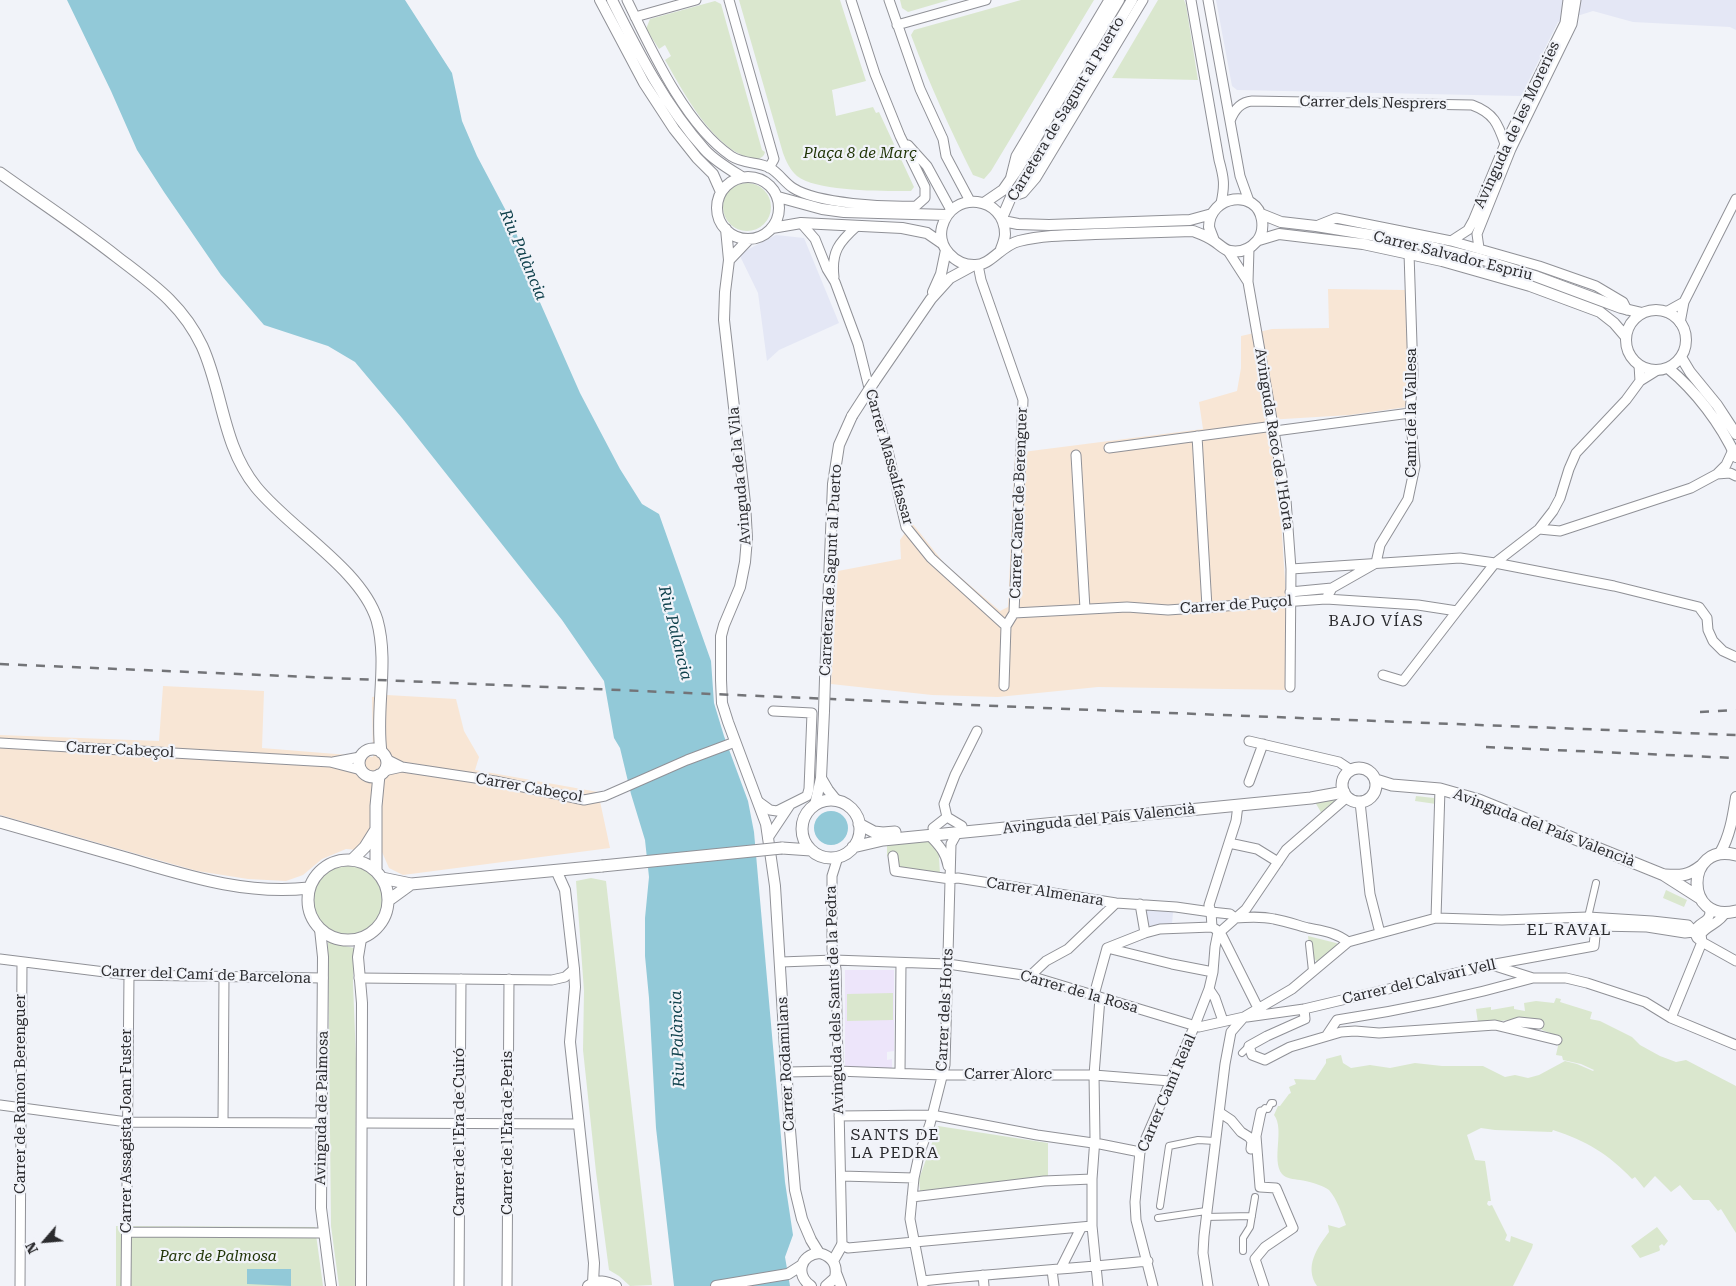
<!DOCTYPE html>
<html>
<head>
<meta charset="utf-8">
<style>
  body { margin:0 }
  #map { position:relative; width:1736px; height:1286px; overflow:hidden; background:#f1f3f9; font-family:"Roboto Serif",serif }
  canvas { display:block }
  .north { position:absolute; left:20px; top:1216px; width:50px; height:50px; -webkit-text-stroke:4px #f1f3f9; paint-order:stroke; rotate:243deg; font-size:14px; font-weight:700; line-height:20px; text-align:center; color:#2b2b2e }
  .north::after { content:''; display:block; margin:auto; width:18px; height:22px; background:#2b2b2e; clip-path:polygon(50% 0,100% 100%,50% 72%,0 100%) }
</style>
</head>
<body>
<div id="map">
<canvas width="1736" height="1286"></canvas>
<div class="north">N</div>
</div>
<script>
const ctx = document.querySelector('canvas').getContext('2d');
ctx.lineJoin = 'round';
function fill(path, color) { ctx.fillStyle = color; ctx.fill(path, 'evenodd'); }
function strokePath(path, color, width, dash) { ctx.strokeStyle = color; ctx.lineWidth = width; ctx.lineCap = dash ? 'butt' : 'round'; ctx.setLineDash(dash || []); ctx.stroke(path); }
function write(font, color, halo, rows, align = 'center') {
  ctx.font = font + ' "Roboto Serif",serif'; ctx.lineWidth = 4.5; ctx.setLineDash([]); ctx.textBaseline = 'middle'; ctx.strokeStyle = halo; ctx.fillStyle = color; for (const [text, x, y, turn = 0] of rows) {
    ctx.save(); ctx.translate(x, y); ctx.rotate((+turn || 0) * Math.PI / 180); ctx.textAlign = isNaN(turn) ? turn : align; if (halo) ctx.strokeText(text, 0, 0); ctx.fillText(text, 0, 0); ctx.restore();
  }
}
fill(new Path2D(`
  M1216,0h520v30l-6,-3 -97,-5 -40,-11 -35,11 -37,74 -284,-6 -5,-4z
  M776,235l28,3 35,85 -60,27 -12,11 -9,-68 -19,-39z
  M1146,909l27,3 -1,13 -24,2z`), '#e4e7f5');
fill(new Path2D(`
  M1328,289l79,1v117l-57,8 -83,5 13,84 12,186 -194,-3 -100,10 -66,-2 -101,-11 7,-113 63,-12 -1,-19 12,-17 32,40 56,48 8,-4 7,-154 188,-24 -4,-27 38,-11 4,-23v-32l31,-7 57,-1z
  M163,686l101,5 -2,57 111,9 -1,-60 15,-2 69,4 8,32 15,26 -4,13 123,22 12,56 -207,27 -14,-7 -7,-16 -36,-3 -24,10 -19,16 -17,6 -38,-2 -51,-8 -197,-56v-80l159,6z`), '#f8e6d5');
fill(new Path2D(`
  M845,970h49v81l-7,1v8l5,-1v9l-47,1z`), '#ede5fa');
fill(new Path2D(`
  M739,0h101l26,81 -34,9 4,26 37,-9 3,6 3,-1 35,75 -3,4c-26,0 -94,1 -114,-15 -7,-6 -11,-15 -14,-23z
  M900,0h49l-41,12 -6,-4z
  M1021,0h73l-103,171 -7,8 -11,-4c-23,-46 -44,-92 -62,-140l3,-5z
  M1158,0h26l2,5 12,75 -86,-2z
  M715,1l6,3 41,146 3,2c-1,7 -10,8 -16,8l1,-2c-38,-10 -67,-67 -85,-98l6,-4 -6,-11 -6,4 -13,-20 4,-10z
  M723 207a24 24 0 1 1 48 0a24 24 0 1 1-48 0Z
  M1434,795l2,2v7l-21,-3 1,-5 18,2z
  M1336,798l-1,4 -13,12 -7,-12z
  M926,840l10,5 3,12 1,17 -42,-5 -5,-13h-6v-11z
  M314 900a34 34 0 1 1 68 0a34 34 0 1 1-68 0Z
  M591,878l15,3 46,404 -22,1 -11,-10 -10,-6 -13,-98 -13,-122 1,-59 -8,-110z
  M1666,890l21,10 -3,7 -21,-9z
  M1308,936l28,7 2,1 -2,4 -18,15 -8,-9z
  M328,942l26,6 -1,36 3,75 -1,227h-16l-8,-60z
  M893,993v27l-46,1v-27z
  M1556,998l5,1 -1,3 32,10 -2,7 10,2 32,16 8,8 20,11 16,6 10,-2 50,26v147l-15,-24 -3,2 -9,-11h-16l-13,-15 -9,7 -16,-16 -11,12 -9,-11 -3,2c-22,-24 -47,-39 -79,-49l-1,2 -57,-2 -14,-2 -14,7 8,25 10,1 6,40h-3l-1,3 2,2 3,-1 15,30 -2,5 5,2 1,-6 22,8 -1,4 -19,38h-196c-13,-19 0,-38 12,-54l-1,-7 11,3 7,-3c-4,-11 -9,-26 -17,-35 -6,-5 -22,-9 -29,-10 -7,-1 -13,-1 -18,-6 -11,-14 3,-45 -8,-59l4,-9h2l9,-12 2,-1 -2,-6 7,-3 -2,-5 21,1 11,-17v-4l15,-4 2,8 8,5 19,-3 20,3 25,-5 27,3h41l22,11 10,-2 13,3 11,-3 26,-14 12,3 16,7 1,-1 -13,-6 -18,-4 -1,-4 -6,-1 4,-18 -18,-7 -4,-7 -17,-4 -43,4 -2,-14 15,-2v3l23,-4v3l11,2 -1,-8 12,-2 18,2z
  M938,1126l110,17v34l-128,14 -1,-12z
  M116,1226l199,1 8,59h-207z
  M1657,1227l11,14 -4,5 -2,-2 -3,2 1,4 -1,1 -19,7 -9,-12z`), '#dae7ce');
fill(new Path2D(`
  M67,0h338l47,73 10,48 15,35 37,70 21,65 45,102 40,76 22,35 17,10 52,147 3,42 10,33 24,65 6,31 31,350 8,53 -8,22 5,29h-116l-18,-158 -7,-130 -4,-42v-38l4,-41 -4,-37 -14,-46 -11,-46 -6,-10 -10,-57 -42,-61 -160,-202 -47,-56 -27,-16 -64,-21 -43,-50 -57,-83 -27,-42 -26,-59z
  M814 828a17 17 0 1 1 34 0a17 17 0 1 1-34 0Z
  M247,1269h44v17l-44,-2z`), '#92c9d8');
const pedestrian = new Path2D(`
  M1588,917l8,-34
  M1309,944l3,27
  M1242,1053l7,-7
  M1261,1112l1,1 3,-5 3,1 3,-6h2
  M1160,1206l9,-60 29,-6 17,1
  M1205,1217l47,-1
  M1158,1218l48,-7
  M1243,1251v-13l7,-11 5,-30`);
const minor = new Path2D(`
  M627,0c24,49 58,125 104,156 14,9 27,5 39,12 9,5 15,15 23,20 25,16 93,19 123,18l9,-8v-11l-25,-51 -25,-62 -24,-74
  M729,0l45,159 -5,9
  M889,0l31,89 23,50 3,17 24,45
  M1191,0l28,160c5,18 6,25 2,43
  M1208,0l32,176 9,25
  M635,17l61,-17
  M897,25l89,-25
  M1230,121c4,-11 10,-19 22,-20l220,4c22,8 26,19 33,39
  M908,145l19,21 24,44
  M1011,176l5,-20 93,-156
  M1011,197l12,-4 13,-15 107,-178
  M801,223l14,16 12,30 8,13 23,62 15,60 14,43 19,80 25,31 75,68
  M1316,226l20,-8 115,23 88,25 57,20 27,16 4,8
  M1451,241l17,-11 5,-9 32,-77 60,-121 3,-23
  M1249,248l-1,34 38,218 5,69 -1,118
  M1479,248l-2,-14 34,-85 61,-125 4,-24
  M1228,251l20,31
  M978,265l3,15 42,120 -9,213 -8,13 -2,60
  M834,277c-3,-25 5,-35 23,-51
  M1666,312l18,-10
  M1680,323l4,-21 52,-103
  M1639,365l1,16
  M1275,431l135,-18
  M1197,436l10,171
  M1109,448l165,-22
  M1076,455l9,154
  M1717,474l13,-1 6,3
  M1539,529l21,2 131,-43 26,-14 9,-9 7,-15
  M1291,569l169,-11 35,5 119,23 85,21 8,11 1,12 5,11 10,10 13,6
  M1290,592l42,-4
  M1326,599l6,-11 44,-25 4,-18 28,-46 7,-33 -5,-53 3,-38 -4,-122
  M1014,613l113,-6 41,3 158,-11 92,6 39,6
  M1383,675l20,6 54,-70 38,-48 44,-34 14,-18 7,-13 9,-29 7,-16 50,-53 14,-19 16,-10
  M1249,741l90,21 12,8
  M0,743l330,19 31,8
  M386,759l16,8 93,14 89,19 21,-4 82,-36 48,-18
  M333,762l27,-5
  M384,771l18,-4
  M1249,782l14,-38
  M759,802l11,8 7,1 30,-15 2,-7 3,-76 -39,-2
  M1360,802l10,92 10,39
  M947,817l-3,-13 11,-29 22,-44
  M947,817l15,9
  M933,828l14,-11
  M930,836c9,9 16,17 18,30
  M768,838l22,-33
  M1229,843l28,6 21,13
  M893,856l2,15 55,8 8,-1 158,25 60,4 35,5
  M838,857l-6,19v74l4,19 6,276 6,3 244,-22
  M1140,904l5,29
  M1710,909c1,15 -11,11 -16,23l3,6 5,4 34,19
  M1211,912l-2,-7 27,-84 2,-16
  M1235,918l-5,-4 -19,-2 1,15 8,5 26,-23 40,-59 61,-53
  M1235,918c13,-1 26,-2 39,1 11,2 23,6 34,9 15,3 27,4 40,14
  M1436,918l4,-129
  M1220,932l38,76
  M1107,948l65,16 41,8
  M1107,948l38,-15 15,-4 52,-2
  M0,959l129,16 194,3
  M781,962l53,-2 114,4 82,12 169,51 45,-10 48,-28 56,-47 88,-24 66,2 86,-3 64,4 36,4 6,7 -9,1 -38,-6 -51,-1 -22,-5 -1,-2
  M1492,965l41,13h33l21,5 58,19 26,16 65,27
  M1030,976l16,-15 22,-12 48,-46
  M359,978l193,2 13,-3 9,-8
  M1209,989l6,9 8,23
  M1094,995l13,-47
  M1304,1009l1,10 -38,17 -18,10 3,9 13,5 25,-13 51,-15 14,-1 24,2 116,-8 62,15
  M1247,1017l57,-8 186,-44 104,-19 2,-20
  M1671,1018l31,-76 -1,-8c7,-9 19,-11 24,-21
  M1507,1026l12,-4 20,2
  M1327,1035l10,-15c67,-10 132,-24 196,-42
  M787,1072l50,-1 105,4h152l76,6
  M900,1073l1,-110
  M0,1105l127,17 195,1
  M1219,1112l12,8 10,12 8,5 3,4 -1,8
  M1261,1112l-5,24 4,51 16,1 17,40 -28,19 -10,12 9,27
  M839,1116l93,-1 105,20 63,9 40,8
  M223,1122l1,-145
  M362,1123l217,1
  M841,1176l73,2
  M912,1197l132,-16 48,-2
  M127,1232l196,1
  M1061,1268l20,-40
  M1052,1270l2,16
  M983,1275l1,11
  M922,1281c75,-8 151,-12 226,-20
  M20,1286l2,-324
  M126,1286l3,-311
  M459,1286l2,-307
  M507,1286l2,-307
  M923,1286l-13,-67 4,-41 5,-23 11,-31 15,-59 6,-221 6,-11
  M1098,1286l-6,-60v-47l3,-41 -1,-63 6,-77
  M1153,1286l-17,-66 -1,-18 5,-50 55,-127 14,-36 4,-17 2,-25 3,-15
  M1208,1286l-5,-33 1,-17 21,-172 6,-32 13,-15`);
const tertiary = new Path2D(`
  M600,0l44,83 30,46 23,29 16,16 8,18
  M612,0c26,52 54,107 93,150 10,11 24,19 37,27
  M717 208a31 31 0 1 1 62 0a31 31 0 1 1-62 0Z
  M778,197l44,12 22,3 103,3
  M984,203l19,-13 14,-20 102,-170
  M1261,214l20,8 35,4 92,15 69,17 58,18 86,32 21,5
  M1002,218l9,-21 15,-20 106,-177
  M1003,221l15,3 31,1 141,-5 22,-6
  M772,228l29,-5 101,5 25,5 16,11
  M726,229l3,31 -4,32 -1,28 21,183 2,35 -2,24 -5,25 -16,38 -3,11v44l1,23 6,19 38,102 9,62 15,244 5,60 7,29 9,21 8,13
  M1259,240l20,-6 84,10 79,17 88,25 70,26 14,11 12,14
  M1001,249c2,-5 4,-10 4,-15 0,-38 -53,-45 -63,-7 -5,20 13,38 32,38 17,1 27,-20 45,-24 25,-6 51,-6 76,-7 33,-1 66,-2 98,-3 8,3 14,5 21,10 5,3 10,9 16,10 11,2 20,-2 27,-10 5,-6 6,-14 5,-21 -5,-32 -53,-25 -53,7 1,4 4,10 5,14
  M729,260l20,-21
  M933,292l8,-18 5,-24
  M1626 340a30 30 0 1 1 60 0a30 30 0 1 1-60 0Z
  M1681,357l9,15 27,33 19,29
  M1668,368c28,23 53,56 68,89
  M874,382l57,-83 19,-21 24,-13
  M825,679l8,-195 6,-39 13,-29
  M821,778l7,12 8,10
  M815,805l6,-27 3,-67
  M1720,853c10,-17 13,-37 16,-56
  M556,870l9,20 9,79 1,18 -5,55 24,221 -1,20
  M320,929l3,28 -2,251 10,78
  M833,1261l9,-16
  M836,1273l5,13
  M361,1286l1,-283 -4,-46 3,-18
  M588,1286c10,-7 18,-5 28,0
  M716,1286l72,-12 14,-9
  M811,1286c-16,-11 -11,-31 8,-33 13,3 19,12 16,25l-9,8`);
const secondary = new Path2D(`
  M0,173c39,28 79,54 117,84 35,27 65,47 85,89 21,46 20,99 54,141 34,42 105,82 121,133 12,43 -2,89 4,132
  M359 763a14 14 0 1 1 28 0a14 14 0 1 1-28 0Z
  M1342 785a17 17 0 1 1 34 0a17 17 0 1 1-34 0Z
  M1376,780l16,5 48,4 39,11 185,75 36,23
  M802 829a29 29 0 1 1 58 0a29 29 0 1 1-58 0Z
  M0,822c44,13 89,25 133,38 58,17 115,35 176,28
  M859,824l15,8 9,1 12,-1
  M853,847l30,-7 428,-42 33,-6
  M782,848l29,2
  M1736,855c-52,-14 -52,70 0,56
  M308 900a40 40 0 1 1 80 0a40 40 0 1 1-80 0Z
  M352,860l13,-13 10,-16
  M376,870v-64l3,-31
  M1665,875c16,1 23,1 36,-9
  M382,878l29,6 191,-18
  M389,900l22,-16`);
strokePath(pedestrian, '#909197', 8);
strokePath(minor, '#909197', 11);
strokePath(tertiary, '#909197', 12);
strokePath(secondary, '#909197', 13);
strokePath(pedestrian, '#fff', 6);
strokePath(minor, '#fff', 9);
strokePath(tertiary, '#fff', 10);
strokePath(secondary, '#fff', 11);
strokePath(new Path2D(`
  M0,664l1069,45 667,26
  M1700,712l36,-2
  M1486,747l250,11`), '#737478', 2.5, [9, 9]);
const tertiaryBridge = new Path2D(`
  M852,416l22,-34
  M824,711l1,-32`);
const secondaryBridge = new Path2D(`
  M602,866l180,-18`);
strokePath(tertiaryBridge, '#909197', 12, []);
strokePath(secondaryBridge, '#909197', 13, []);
strokePath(tertiaryBridge, '#fff', 10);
strokePath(secondaryBridge, '#fff', 11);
write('15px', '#2b2b2e', '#f1f3f9', [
  ["Carrer dels Nesprers",1373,103,1],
  ["Carretera de Sagunt al Puerto",1066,109,-59],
  ["Avinguda de les Moreries",1517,125,-65],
  ["Carrer Salvador Espriu",1453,256,14],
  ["Camí de la Vallesa",1412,413,-90],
  ["Avinguda Racó de l'Horta",1274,439,81],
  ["Carrer Massalfassar",889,457,74],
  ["Avinguda de la Vila",740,476,-95],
  ["Carrer Canet de Berenguer",1019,503,-88],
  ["Carretera de Sagunt al Puerto",831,570,-87],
  ["Carrer de Puçol",1236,605,-4],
  ["Carrer Cabeçol",120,750,3],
  ["Carrer Cabeçol",529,788,10],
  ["Avinguda del País Valencià",1099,819,-6],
  ["Avinguda del País Valencià",1544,828,21],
  ["Carrer Almenara",1045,892,9],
  ["Carrer del Camí de Barcelona",206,975,2],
  ["Carrer del Calvari Vell",1419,982,-13],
  ["Carrer de la Rosa",1079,992,16],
  ["Avinguda dels Sants de la Pedra",835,1000,-92],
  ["Carrer dels Horts",945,1010,-87],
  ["Carrer Rodamilans",786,1064,-93],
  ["Carrer Alorc",1008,1075],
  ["Carrer Camí Reial",1167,1093,-67],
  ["Carrer de Ramon Berenguer",21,1094,-90],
  ["Avinguda de Palmosa",322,1108,-89],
  ["Carrer Assagista Joan Fuster",127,1131,-90],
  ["Carrer de l'Era de Cuiró",460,1132,-90],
  ["Carrer de l'Era de Peris",508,1133,-90]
]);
write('italic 15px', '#213507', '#f1f3f9', [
  ["Plaça 8 de Març",860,154],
  ["Parc de Palmosa",218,1257]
]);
write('italic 16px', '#0f414c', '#f1f3f9', [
  ["Riu Palància",523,255,67],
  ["Riu Palància",675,633,76],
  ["Riu Palància",678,1039,-92]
]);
ctx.letterSpacing = '1px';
write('16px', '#2b2b2e', '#f1f3f9', [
  ["BAJO VÍAS",1376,621],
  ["EL RAVAL",1569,930],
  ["SANTS DE",895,1135],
  ["LA PEDRA",895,1153]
]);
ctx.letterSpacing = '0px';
</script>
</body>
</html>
